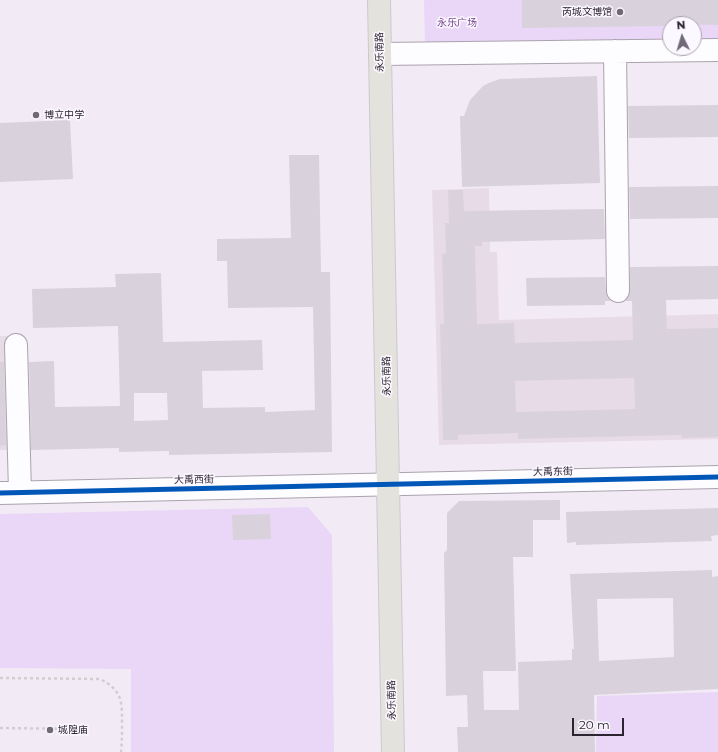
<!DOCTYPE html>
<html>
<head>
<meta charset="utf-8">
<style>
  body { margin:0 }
  #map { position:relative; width:718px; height:752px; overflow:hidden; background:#f2ebf6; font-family:Montserrat,sans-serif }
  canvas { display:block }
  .north { position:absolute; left:662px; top:16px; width:40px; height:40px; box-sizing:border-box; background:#fcf8ff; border:1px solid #a9a4ad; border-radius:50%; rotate:355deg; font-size:11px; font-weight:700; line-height:16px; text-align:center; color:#2c2531 }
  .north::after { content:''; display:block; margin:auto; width:14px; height:18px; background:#716a76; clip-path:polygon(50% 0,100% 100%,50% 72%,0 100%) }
  .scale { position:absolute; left:572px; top:718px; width:52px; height:18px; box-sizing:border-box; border:2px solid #2c2531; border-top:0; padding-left:5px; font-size:12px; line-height:14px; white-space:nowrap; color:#2c2531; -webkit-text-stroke:3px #fcf8ff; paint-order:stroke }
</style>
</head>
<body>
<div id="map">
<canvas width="718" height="752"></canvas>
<div class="north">N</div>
<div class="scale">20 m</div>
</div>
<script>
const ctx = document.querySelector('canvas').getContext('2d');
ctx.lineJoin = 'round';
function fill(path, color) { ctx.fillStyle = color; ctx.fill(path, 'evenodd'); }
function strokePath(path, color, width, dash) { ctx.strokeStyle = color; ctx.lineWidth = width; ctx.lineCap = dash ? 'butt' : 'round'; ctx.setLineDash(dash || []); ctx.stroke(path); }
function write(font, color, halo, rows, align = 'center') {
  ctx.font = font + ' Montserrat,"Noto Sans SC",sans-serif'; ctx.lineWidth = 3; ctx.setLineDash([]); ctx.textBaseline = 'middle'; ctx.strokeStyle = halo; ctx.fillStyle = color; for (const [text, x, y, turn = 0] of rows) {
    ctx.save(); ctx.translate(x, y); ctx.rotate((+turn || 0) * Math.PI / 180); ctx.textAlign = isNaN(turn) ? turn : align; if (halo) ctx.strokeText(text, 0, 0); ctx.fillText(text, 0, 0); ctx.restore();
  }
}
fill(new Path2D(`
  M489,188l1,64h7l2,68 219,-6v125l-279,6 -7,-255z
  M0,336h11l3,114h-14z`), '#e8dbe8');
fill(new Path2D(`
  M424,0h294v40l-24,1v-17h-24v18l-245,5z
  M308,507l24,28 2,217h-203v-83l-131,-1v-154z
  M718,692v60h-122l1,-56z`), '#ead7f7');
fill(new Path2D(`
  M522,0h196v25l-48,-1v2l-148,2z
  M597,76l3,107 -138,4 -2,-71h4l6,-16 13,-14 8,-4 9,-3z
  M718,105v32l-89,1 -1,-32z
  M70,120l3,59 -73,3v-59z
  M289,155h30l2,117h9l2,180 -163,3v-4l-50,1v-4l-88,2 -2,-88 25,-1 1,46 65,-1 -2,-80 -85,2 -1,-39 84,-2 -1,-13 46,-1 2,69 99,-2 1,30 -61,1 1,37 62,-1v5l50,-2 -2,-103 -85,1 -1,-47h-10v-22l74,-1zM134,393h33l1,27 -34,1z
  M718,186v32l-88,1 -1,-32z
  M448,190h15l1,21 140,-2 1,30 -123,3v4h-7l2,78 37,-1 1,20 118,-3 -1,-39h-7l4,-4 1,-6v-24l88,-1v33l-52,1 1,29 51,-1v109l-36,1v-3l-164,4v-6l-60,2v5h-15l-3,-116h4l-2,-70 4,-1 -1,-30h4zM634,378l1,31 -119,3 -1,-31z
  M605,277l1,15 1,5 4,4h-6v4l-78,1 -1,-28z
  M0,362h4l2,83 -6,1z
  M560,500v20h-27v37h-20l3,114h-33l1,39h35l-1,-48 54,-2v-11h2l-4,-75 142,-4v7l6,-1v113l-124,6 1,57h-137l-1,-25h11l-1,-32 -21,1 -2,-143 3,-3v-37l12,-12zM673,598l1,59 -75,4 -2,-62z
  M718,508v27l-7,1 1,5 -136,4v-3l-9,1 -1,-31z
  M270,514l1,25 -38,1 -1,-25z`), '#d9d2dd');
const minor = new Path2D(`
  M615,51l3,240
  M380,54l338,-4
  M16,345l4,147
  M0,493l718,-16`);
const major = new Path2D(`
  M379,0l14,752`);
strokePath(minor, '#aaa3ae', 24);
strokePath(major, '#ccc8cf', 24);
strokePath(new Path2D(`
  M0,678l100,1c22,11 22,22 22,44 0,10 0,19 -1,29
  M0,728l75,1`), '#d1ced2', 2.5, [3, 3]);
strokePath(minor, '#fdfcfe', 22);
strokePath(major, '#e4e2dd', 22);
strokePath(new Path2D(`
  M0,493l718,-16`), '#0057b8', 5);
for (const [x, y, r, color] of [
  [620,12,4,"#716a76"],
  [36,115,4,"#716a76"],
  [50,730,4,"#716a76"]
]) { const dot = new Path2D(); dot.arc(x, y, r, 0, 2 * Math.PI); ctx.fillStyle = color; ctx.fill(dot); strokePath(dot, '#fcf8ff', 1.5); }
write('10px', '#2c2531', '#fcf8ff', [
  ["芮城文博馆",612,12,"right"],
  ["博立中学",44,115],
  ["城隍庙",58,730]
], 'left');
write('10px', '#703d8c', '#fcf8ff', [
  ["永乐广场",457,23]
]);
write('10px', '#2c2531', '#fcf8ff', [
  ["永乐南路",380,52,-91],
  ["永乐南路",387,376,-91],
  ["大禹东街",553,472,-1],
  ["大禹西街",194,480,-1],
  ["永乐南路",392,700,-91]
]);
</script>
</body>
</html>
